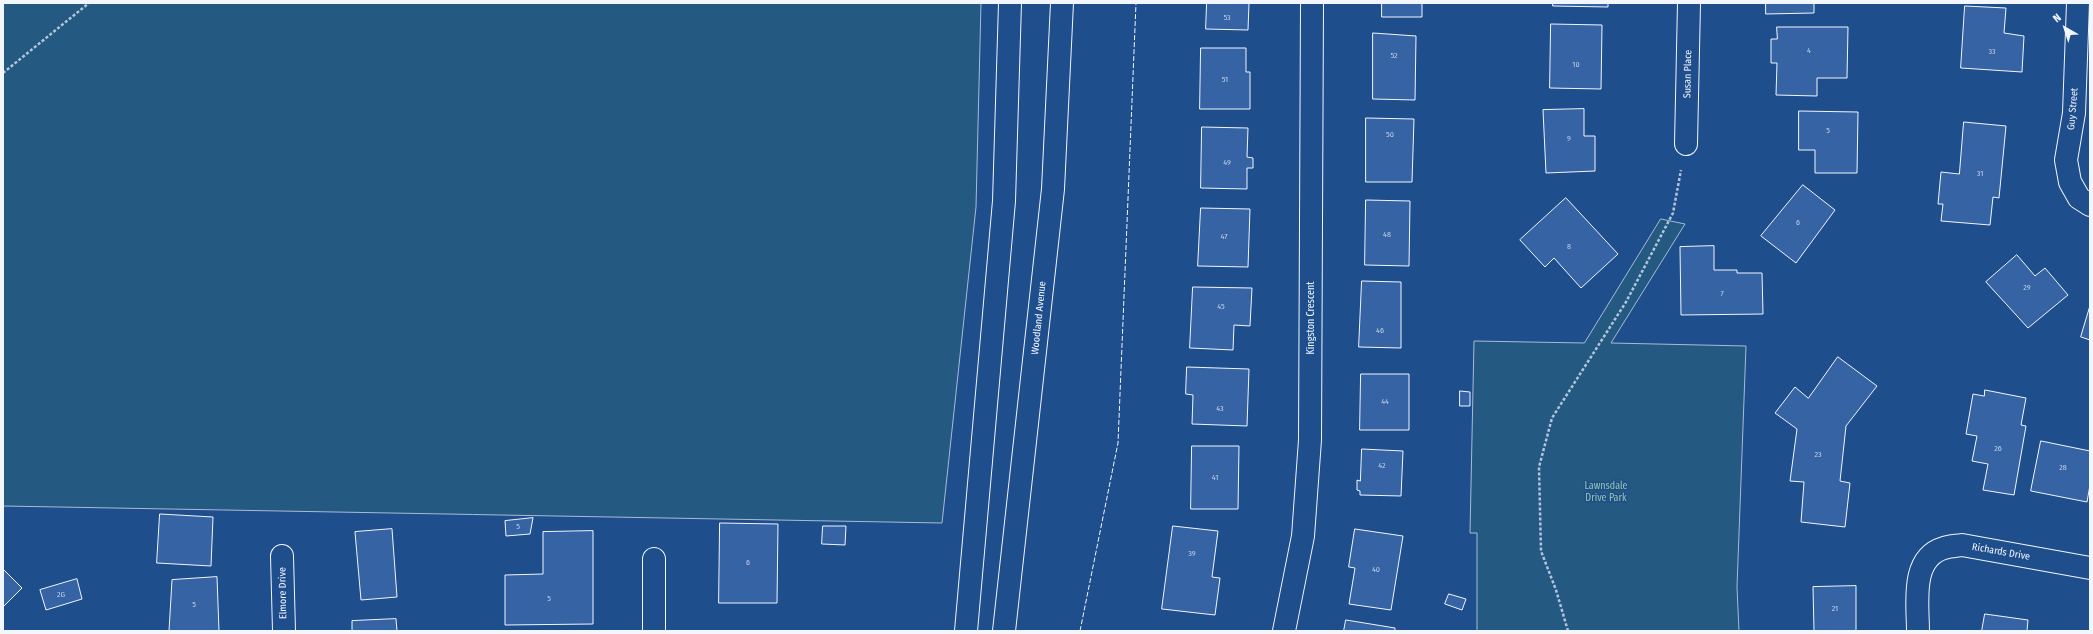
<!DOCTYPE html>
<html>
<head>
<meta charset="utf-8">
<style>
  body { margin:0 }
  #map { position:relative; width:2093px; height:634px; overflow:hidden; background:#1f4e8c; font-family:"Fira Sans Condensed",sans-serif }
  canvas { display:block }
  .frame { position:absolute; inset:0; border:4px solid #f2f6ff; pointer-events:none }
  .north { position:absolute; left:2045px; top:8px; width:40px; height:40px; -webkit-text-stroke:3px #1f4e8c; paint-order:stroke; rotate:321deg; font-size:11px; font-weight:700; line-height:16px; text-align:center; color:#f2f6ff }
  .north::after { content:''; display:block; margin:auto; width:14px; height:18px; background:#f2f6ff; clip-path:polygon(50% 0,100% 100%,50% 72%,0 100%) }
</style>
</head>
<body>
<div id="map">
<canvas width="2093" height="634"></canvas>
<div class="frame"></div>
<div class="north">N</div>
</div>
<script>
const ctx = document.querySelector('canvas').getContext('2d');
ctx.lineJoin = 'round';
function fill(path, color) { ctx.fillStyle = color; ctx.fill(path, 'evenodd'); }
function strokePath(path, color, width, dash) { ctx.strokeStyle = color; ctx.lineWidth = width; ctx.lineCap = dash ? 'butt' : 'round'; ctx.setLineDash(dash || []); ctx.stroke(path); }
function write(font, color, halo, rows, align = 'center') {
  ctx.font = font + ' "Fira Sans Condensed",sans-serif'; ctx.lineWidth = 3; ctx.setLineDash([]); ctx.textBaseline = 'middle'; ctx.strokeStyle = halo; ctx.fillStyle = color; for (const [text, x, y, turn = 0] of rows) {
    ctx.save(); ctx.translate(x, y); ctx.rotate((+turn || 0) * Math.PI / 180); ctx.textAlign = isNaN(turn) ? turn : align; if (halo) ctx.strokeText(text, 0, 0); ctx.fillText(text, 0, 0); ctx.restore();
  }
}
const green = new Path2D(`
  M3,3h978l-5,204 -34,316 -939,-17z
  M1661,219l24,5 -74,119 135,3 -9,241 2,44h-262v-98h-7l4,-192 110,2z`);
fill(green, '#245a82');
strokePath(green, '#a8bbd7', 1);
const building = new Path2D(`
  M1207,3h42l-1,27 -42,-1z
  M1382,3h40v14h-40z
  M1553,3h55v4l-55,-1z
  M1766,3h48v10l-48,1z
  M1965,6l41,2 -2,25 20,3 -2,36 -61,-4z
  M1551,24l51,1 -1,64 -51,-1z
  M1777,27h71l-1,51h-30v18l-41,-1 1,-32h-6v-24h6z
  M1373,33l43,3 -1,64 -42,-1z
  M1201,48h45v24h4v37h-50z
  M1584,109v27h11v35l-49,2 -3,-63z
  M1799,111l59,1 -1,61h-42v-23h-16z
  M1366,118l48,1 -2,63h-46z
  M1964,122l42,4 -7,72 -6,-1 -3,28 -49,-4 2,-17h-5l3,-32 18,2z
  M1202,127l46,1 -1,29 6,1v10h-6v21l-46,-1z
  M1803,185l32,25 -39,53 -35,-27z
  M1566,198l52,56 -37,34 -27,-30 -9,9 -25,-27z
  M1366,200l44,1 -1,65 -44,-1z
  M1201,208l49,1 -2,58 -50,-1z
  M1714,246v24h23v3h25l1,41 -82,1 -1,-68z
  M2017,255l18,21 10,-8 23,27 -40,33 -42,-46z
  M1362,281l39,1v66l-42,-1z
  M1193,287l59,1 -2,38 -16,-1 -1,25 -43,-2z
  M2090,306v34l-9,-3z
  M1838,357l39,29 -31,40 -6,55 10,2 -5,44 -44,-5 3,-40 -14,-1 7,-52 -22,-16 20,-26 13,11z
  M1187,367l62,2 -2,57 -55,-2 1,-29 -7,-1z
  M1361,374h48v56h-49z
  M1985,390l41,8 -5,27 5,1 -12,69 -31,-5 5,-26 -16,-3 5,-25 -11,-2 7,-40 11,2z
  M1460,391l10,1v14h-10z
  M2041,441l49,10v34l-3,17 -56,-11z
  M1192,446h47l-1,63h-47z
  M1362,449l41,2 -2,45 -41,-1v-4l-3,-1v-10l3,1z
  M160,514l53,3 -2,49 -54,-3z
  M533,518l-3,16 -24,2 -1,-15z
  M720,523l58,1 -1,79h-58z
  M823,526h23l-1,19 -23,-1z
  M1173,526l45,5 -6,46 8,1 -5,37 -53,-6z
  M392,529l5,68 -36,3 -6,-68z
  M1355,529l48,7 -12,74 -42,-6 6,-36 -6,-1z
  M593,531v93l-88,1v-50l38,-1v-42z
  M3,569l19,19 -19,19z
  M217,577l2,54h-50l3,-51z
  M77,579l5,20 -36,11 -6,-20z
  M1856,586v45h-42l-1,-44z
  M1449,594l17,5 -4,11 -17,-6z
  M1985,614l43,6 -1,11h-45z
  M396,619l1,12h-45v-10z
  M1346,620l49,8v3h-51z`);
fill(building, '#3563a3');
strokePath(building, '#f2f6ff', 1);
const minor = new Path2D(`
  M2078,3l-4,110 -8,47 4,22 9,16 11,7
  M1686,144l3,-141
  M282,556l2,75
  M654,559v72
  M1284,631l19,-95 7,-96 2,-437
  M1918,631c0,-27 -8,-73 26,-83 6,-2 12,-2 18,-3l128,23`);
const primary = new Path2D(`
  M966,631l38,-430 6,-198
  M1004,631l49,-442 9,-186`);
strokePath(minor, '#f2f6ff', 24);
strokePath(primary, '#f2f6ff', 24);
strokePath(new Path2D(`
  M3,73l86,-70
  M1568,631l-12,-41 -15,-39 -2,-84 13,-49 74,-116 47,-89 8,-43`), '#b3c4dc', 2.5, [3, 2]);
strokePath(minor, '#1f4e8c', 22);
strokePath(primary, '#1f4e8c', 22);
strokePath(new Path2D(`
  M1080,631l38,-188 18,-440`), '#f2f6ff', 1, [5, 2]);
write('8px', '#c3d1e8', null, [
  ["53",1227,18],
  ["4",1809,51],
  ["33",1992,52],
  ["52",1394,56],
  ["10",1576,65],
  ["51",1225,80],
  ["5",1828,131],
  ["50",1390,135],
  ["9",1569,139],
  ["49",1227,163],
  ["31",1980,174],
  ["6",1798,223],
  ["48",1387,235],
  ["47",1224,237],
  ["8",1569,247],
  ["29",2027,288],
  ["7",1722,294],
  ["45",1221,307],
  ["46",1380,331],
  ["44",1385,402],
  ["43",1220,409],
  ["26",1998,449],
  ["23",1818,455],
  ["42",1382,466],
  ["28",2063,468],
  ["41",1215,478],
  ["5",518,527],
  ["39",1192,554],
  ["6",748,563],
  ["40",1376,570],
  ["2G",61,595],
  ["5",549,599],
  ["5",194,605],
  ["21",1835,609]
]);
write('10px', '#f2f6ff', '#1f4e8c', [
  ["Susan Place",1688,74,-89],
  ["Guy Street",2073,109,-85],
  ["Woodland Avenue",1039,318,-84],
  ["Kingston Crescent",1311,318,-90],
  ["Richards Drive",2001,552,10],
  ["Elmore Drive",283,593,-91]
]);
write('10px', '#97c8a6', '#1f4e8c', [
  ["Lawnsdale",1606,486],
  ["Drive Park",1606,498]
]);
</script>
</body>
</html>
